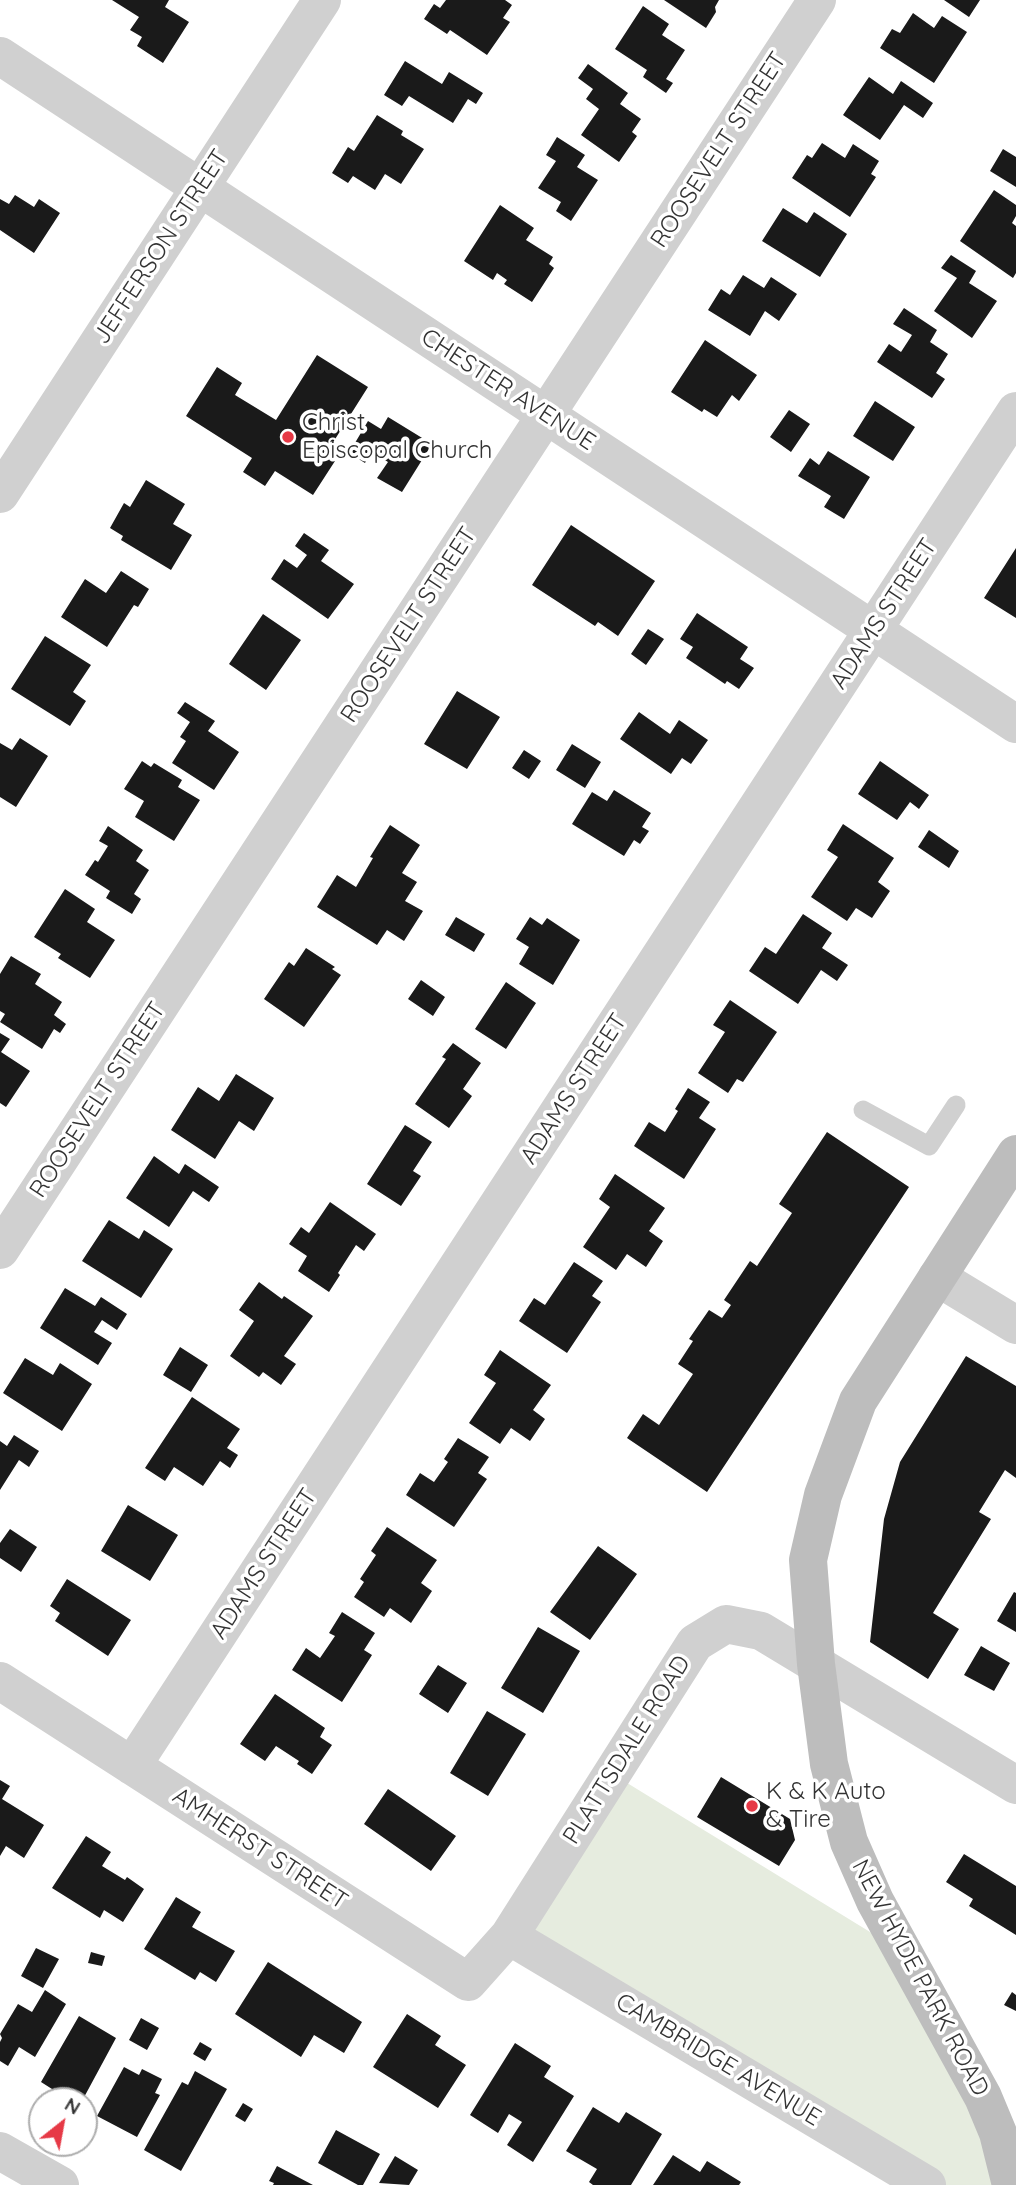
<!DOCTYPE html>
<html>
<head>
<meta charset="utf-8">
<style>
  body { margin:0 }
  #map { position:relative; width:1016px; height:2185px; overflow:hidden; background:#fff; font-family:Quicksand,sans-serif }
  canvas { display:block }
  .north { position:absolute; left:28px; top:2087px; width:70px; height:70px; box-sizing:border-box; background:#fff; border:2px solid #adadad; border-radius:50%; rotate:31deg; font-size:19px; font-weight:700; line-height:28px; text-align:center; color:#333 }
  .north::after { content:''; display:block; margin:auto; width:24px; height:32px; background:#e63946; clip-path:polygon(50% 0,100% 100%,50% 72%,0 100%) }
</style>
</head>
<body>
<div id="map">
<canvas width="1016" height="2185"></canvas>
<div class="north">N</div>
</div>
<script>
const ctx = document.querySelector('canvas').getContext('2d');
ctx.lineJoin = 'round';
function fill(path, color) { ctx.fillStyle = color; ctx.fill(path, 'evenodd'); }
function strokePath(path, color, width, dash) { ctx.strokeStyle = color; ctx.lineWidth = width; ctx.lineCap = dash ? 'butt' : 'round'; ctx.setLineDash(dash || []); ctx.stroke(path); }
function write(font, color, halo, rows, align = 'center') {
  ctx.font = font + ' Quicksand,sans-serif'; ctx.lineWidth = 7; ctx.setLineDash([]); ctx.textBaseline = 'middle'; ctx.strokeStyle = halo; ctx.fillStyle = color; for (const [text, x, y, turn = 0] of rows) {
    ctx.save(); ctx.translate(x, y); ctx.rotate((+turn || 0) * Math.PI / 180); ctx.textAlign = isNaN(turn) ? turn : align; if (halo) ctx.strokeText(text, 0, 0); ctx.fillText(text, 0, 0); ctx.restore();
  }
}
fill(new Path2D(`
  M619,1778l269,165 71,129 44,113h-58l-424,-252z`), '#e6ecdf');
fill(new Path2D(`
  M112,0h57l-4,7 24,15 -26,41 -26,-17 5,-9 -12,-7 9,-13z
  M446,0h59l7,5 -9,13 7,4 -23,33 -37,-25 -3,4 -23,-15 10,-15 6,4z
  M664,0h55l-4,7 1,5 -10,16z
  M944,0h36l-11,17z
  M643,6l26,18 -7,11 23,15 -19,29 7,4 -7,10 -23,-16 4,-7 -32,-21z
  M913,13l21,15 8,-12 25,16 -33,51 -54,-35 12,-19 8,4z
  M405,61l37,23 7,-12 34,21 -7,11 -8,-5 -15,24 -44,-27 -7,10 -18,-11z
  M588,64l40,29 -8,11 21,15 -9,13 5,4 -18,26 -38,-27 18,-26 -13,-10 7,-10 -15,-11z
  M869,77l24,17 8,-13 32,22 -10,15 -19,-13 -24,35 -37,-25z
  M377,115l26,16 -2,4 23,14 -23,35 -16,-10 -10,16 -22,-14 -5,7 -16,-10 16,-26 6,4z
  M557,137l28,18 -8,12 21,13 -27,41 -15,-10 5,-9 -23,-14 18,-27 -10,-6z
  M822,143l23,15 8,-14 26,17 -8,13 5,3 -26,40 -58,-39 15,-23 5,3z
  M1003,149l13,8v30l-26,-16z
  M994,190l22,15v11l-4,7 4,3v47l-3,5 -53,-37z
  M15,195l19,12 5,-8 21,14 -26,40 -34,-23v-31l9,5z
  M500,205l34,23 -8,12 27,17 -4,7 5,4 -22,34 -28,-18 3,-4 -10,-7 -4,7 -29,-19z
  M783,208l24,15 7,-11 33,22 -27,43 -58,-36z
  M951,255l25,16 -7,12 28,18 -25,37 -38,-27 23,-33 -16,-10z
  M743,275l21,13 7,-11 26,17 -18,27 -14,-10 -15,25 -42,-26 13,-21 9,6z
  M904,308l33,22 -7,12 18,12 -12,19 9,6 -13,19 -55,-36 12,-18 12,8 11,-17 -19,-11z
  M705,340l52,35 -18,26 -7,-6 -15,22 -13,-8 -2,3 -31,-20z
  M317,355l51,32 -36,57 5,3 -7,11 5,3 -22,34 -38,-24 -10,15 -22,-14 9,-14 -66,-42 31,-49 25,16 -7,12 41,25z
  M875,401l40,26 -22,34 -40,-25z
  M789,410l21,14 -19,28 -21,-15z
  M388,417l44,27 -30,48 -25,-14 11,-16 -17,-11 -6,12 -16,-10 19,-32 13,8z
  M828,451l42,26 -26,42 -20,-12 7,-11 -33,-20 12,-18 9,7z
  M146,480l39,24 -12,20 19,11 -21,35 -50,-30 2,-4 -13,-8 14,-25 6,4z
  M571,525l84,56 -37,55 -20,-14 -3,4 -63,-41z
  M304,533l25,17 -8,11 33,23 -26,35 -57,-40 13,-20 13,9 10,-13 -12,-9z
  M1016,548v70l-32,-20z
  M121,571l28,18 -11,18 -4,-2 -27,42 -46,-30 24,-38 21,14z
  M697,613l51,34 -8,12 14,9 -15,21 -12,-8 -2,3 -39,-26 7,-11 -13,-8z
  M263,614l38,26 -35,50 -37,-26z
  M648,629l16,10 -18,26 -15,-11z
  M45,636l46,29 -18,27 13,9 -16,25 -59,-37z
  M457,691l43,26 -33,52 -43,-25z
  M185,702l30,19 -7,10 31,21 -25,38 -42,-27 14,-22 -6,-4 10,-15 -13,-9z
  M639,712l31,22 9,-14 29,20 -17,24 -9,-6 -11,16 -51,-35z
  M20,738l28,18 -32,51 -16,-10v-54l12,7z
  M572,744l29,18 -16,26 -29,-18z
  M524,750l17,11 -12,18 -17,-11z
  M142,761l9,6 3,-4 28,17 -4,7 22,13 -26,41 -39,-24 9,-16 -20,-12z
  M880,761l49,34 -10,14 -9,-7 -13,18 -39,-26z
  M614,790l37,23 -9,14 7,4 -9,13 -6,-4 -10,16 -52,-32 20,-32 15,9z
  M843,824l51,34 -16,24 12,9 -18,27 -16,-10 -9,13 -36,-24 27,-40 -11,-7z
  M390,825l30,20 -18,28 15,9 -12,19 18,10 -19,30 -17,-11 -10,15 -60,-38 20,-32 19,12 17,-29 -3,-1z
  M108,826l35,24 -7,11 13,9 -15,24 7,5 -9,15 -26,-16 4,-7 -25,-16 10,-15 3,2 10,-16 -9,-5z
  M929,830l30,21 -10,17 -31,-21z
  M65,889l30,20 -8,13 28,18 -25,38 -32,-20 3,-4 -27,-17z
  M803,914l29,19 -10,15 26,17 -11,16 -16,-11 -23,34 -49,-33 16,-24 11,7z
  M456,917l29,17 -11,18 -29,-17z
  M530,917l12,8 5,-7 33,22 -27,45 -34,-21 10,-17 -13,-8z
  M306,948l29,19 -3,2 9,6 -37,52 -40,-28 25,-37 5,4z
  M11,956l30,18 -6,10 27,18 -8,13 12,9 -6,9 -6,-4 -12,20 -42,-27 5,-8 -5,-3v-37z
  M421,980l24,17 -12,19 -25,-17z
  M506,982l30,21 -30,46 -31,-20z
  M730,1000l47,32 -34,50 -6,-3 -9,14 -30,-20 27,-41 -12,-7z
  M0,1033l10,6 -9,13 29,19 -24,36 -6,-4z
  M453,1043l28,20 -18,26 9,7 -23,32 -34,-24 31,-45 -4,-2z
  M236,1074l38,24 -20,33 -15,-10 -24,38 -44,-29 27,-43 21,14z
  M688,1088l22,14 -11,16 17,11 -32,50 -50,-33 15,-24 16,10 13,-21 -3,-2z
  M405,1125l27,17 -19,29 8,5 -20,30 -34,-22z
  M827,1132l82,55 -202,305 -80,-54 16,-24 16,11 34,-51 -15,-10 15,-23 -4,-2 20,-29 13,8 9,-13 -7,-5 26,-39 7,5 35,-53 -13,-9z
  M154,1156l25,18 6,-10 34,23 -10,15 -16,-11 -24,36 -43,-29z
  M615,1174l50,34 -16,23 14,10 -17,26 -19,-13 -11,16 -33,-23 27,-40 -11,-8z
  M330,1202l46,32 -12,17 -8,-6 -18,28 2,2 -11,17 -31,-21 9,-15 -18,-12 12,-17 8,6z
  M109,1220l30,19 5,-9 29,19 -32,49 -59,-37z
  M574,1262l29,19 -11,15 9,6 -34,51 -48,-32 15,-23 11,7z
  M259,1282l23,17 2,-3 29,20 -29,40 12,8 -15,21 -18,-13 -4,5 -29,-21 24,-35 -15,-11z
  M65,1288l30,18 6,-9 26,17 -10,16 -15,-10 -8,12 18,11 -14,22 -58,-37z
  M180,1347l28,18 -17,27 -28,-17z
  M500,1350l51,35 -18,25 12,9 -15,22 -19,-13 -11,16 -31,-21 27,-40 -12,-8z
  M966,1356l50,30v92l-11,-8 -26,42 12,7 -58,94 26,16 -31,50 -58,-37 14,-123 16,-57z
  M25,1358l28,17 7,-12 32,21 -30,47 -59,-38z
  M192,1397l48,32 -13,19 11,7 -8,13 -10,-7 -17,25 -29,-19 -9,14 -20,-13z
  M14,1435l25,16 -10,16 -10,-7 -19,30v-49l7,5z
  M458,1438l31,19 -11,16 9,6 -33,48 -48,-32 14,-22 14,9 14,-20 -4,-3z
  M128,1505l50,30 -28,46 -49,-30z
  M387,1527l50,33 -16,23 11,8 -21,32 -21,-15 -6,9 -30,-20 10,-15 -4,-3 16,-24 -5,-4z
  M10,1529l27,18 -16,25 -21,-14v-15z
  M598,1546l39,28 -47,66 -40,-28z
  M67,1579l64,41 -23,36 -53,-35 5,-8 -10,-7z
  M1014,1592l2,1v39l-19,-11z
  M342,1612l33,21 -11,17 8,5 -30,47 -50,-32 14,-22 14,10 15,-22 -6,-3z
  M538,1627l42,24 -37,62 -42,-25z
  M981,1646l29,17 -16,28 -30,-16z
  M438,1665l29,18 -19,30 -29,-19z
  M275,1694l50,34 -5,9 12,8 -20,29 -15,-10 2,-3 -23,-15 -11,15 -25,-17z
  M487,1711l39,23 -38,62 -38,-23z
  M721,1777l69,42 5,21 -16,26 -82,-49z
  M0,1780l10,6 -8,13 42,26 -20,33 -18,-12 -6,10z
  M388,1789l68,47 -25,35 -67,-47z
  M86,1836l25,16 -9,14 23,14 2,-3 17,12 -21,33 -19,-12 -4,8 -48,-30z
  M964,1854l52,32v49l-47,-29 4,-7 -27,-17z
  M176,1897l25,15 -9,15 43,24 -19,31 -16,-10 -5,8 -51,-31z
  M36,1948l23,11 -16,29 -22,-12z
  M91,1952l14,4 -3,10 -14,-3z
  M268,1962l94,60 -18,31 -30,-18 -13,22 -66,-43z
  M45,1990l21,14 -31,53 -16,-10 -11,19 -8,-5v-19l2,-4 -2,-4 18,-30 14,8z
  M1012,1992l4,3v16l-12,-6z
  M407,2014l34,22 -6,9 31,20 -28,43 -65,-41z
  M79,2016l37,22 -34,63h-11l-5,-3 -2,3h-5l-10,-6 3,-6 -11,-7z
  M141,2018l18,10 -12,22 -18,-10z
  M200,2042l12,7 -7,12 -12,-7z
  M515,2043l36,23 -7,11 30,19 -41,66 -26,-17 15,-23 -13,-8 -11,19 -28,-18z
  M124,2067l15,8 3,-6 20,10 -7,14 5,2 -23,42 -40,-21z
  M195,2071l32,18 -46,82 -37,-21 38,-68 6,3z
  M243,2103l10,6 -8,13 -10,-6z
  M593,2107l26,16 7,-11 36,22 -31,51h-38l-4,-3 8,-13 -31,-18z
  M336,2130l44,24 -17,31h-5l-40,-22z
  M673,2155l27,17 7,-11 34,21 -2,3h-86z
  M395,2156l23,14 -9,15 -30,-2z
  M277,2166l36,19h-40l1,-2 -5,-2z`), '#1a1a1a');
strokePath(new Path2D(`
  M863,1110l66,36 27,-41`), '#d0d0d0', 19);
strokePath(new Path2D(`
  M0,56l1016,668
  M0,494l322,-494
  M0,1250l817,-1250
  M937,1277l79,48
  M0,1681l468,301 41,-46 186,-293 31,-19 35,7 255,154
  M132,1766l884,-1355
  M509,1936l418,249
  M0,2151l60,34`), '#d0d0d0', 38);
strokePath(new Path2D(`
  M1011,2185l-13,-52 -15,-36 -108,-196 -26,-59 -20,-78 -13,-100 -8,-104 15,-65 35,-94 158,-247`), '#bdbdbd', 38);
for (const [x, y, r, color] of [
  [288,437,7,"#e63946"],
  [752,1806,7,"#e63946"]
]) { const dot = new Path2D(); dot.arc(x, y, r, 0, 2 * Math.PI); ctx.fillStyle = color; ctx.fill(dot); strokePath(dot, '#fff', 2.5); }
write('24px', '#333', '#fff', [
  ["ROOSEVELT STREET",719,150,-57],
  ["JEFFERSON STREET",161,247,-57],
  ["CHESTER AVENUE",508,390,33],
  ["ADAMS STREET",884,614,-57],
  ["ROOSEVELT STREET",409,625,-57],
  ["ADAMS STREET",574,1089,-57],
  ["ROOSEVELT STREET",98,1100,-57],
  ["ADAMS STREET",264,1564,-57],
  ["PLATTSDALE ROAD",627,1750,-58],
  ["AMHERST STREET",260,1849,33],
  ["NEW HYDE PARK ROAD",920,1978,62],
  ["CAMBRIDGE AVENUE",718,2060,31]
]);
write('24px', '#333', '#fff', [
  ["Christ",302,423],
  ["Episcopal Church",302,451],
  ["K & K Auto",766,1792],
  ["& Tire",766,1820]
], 'left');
</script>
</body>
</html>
